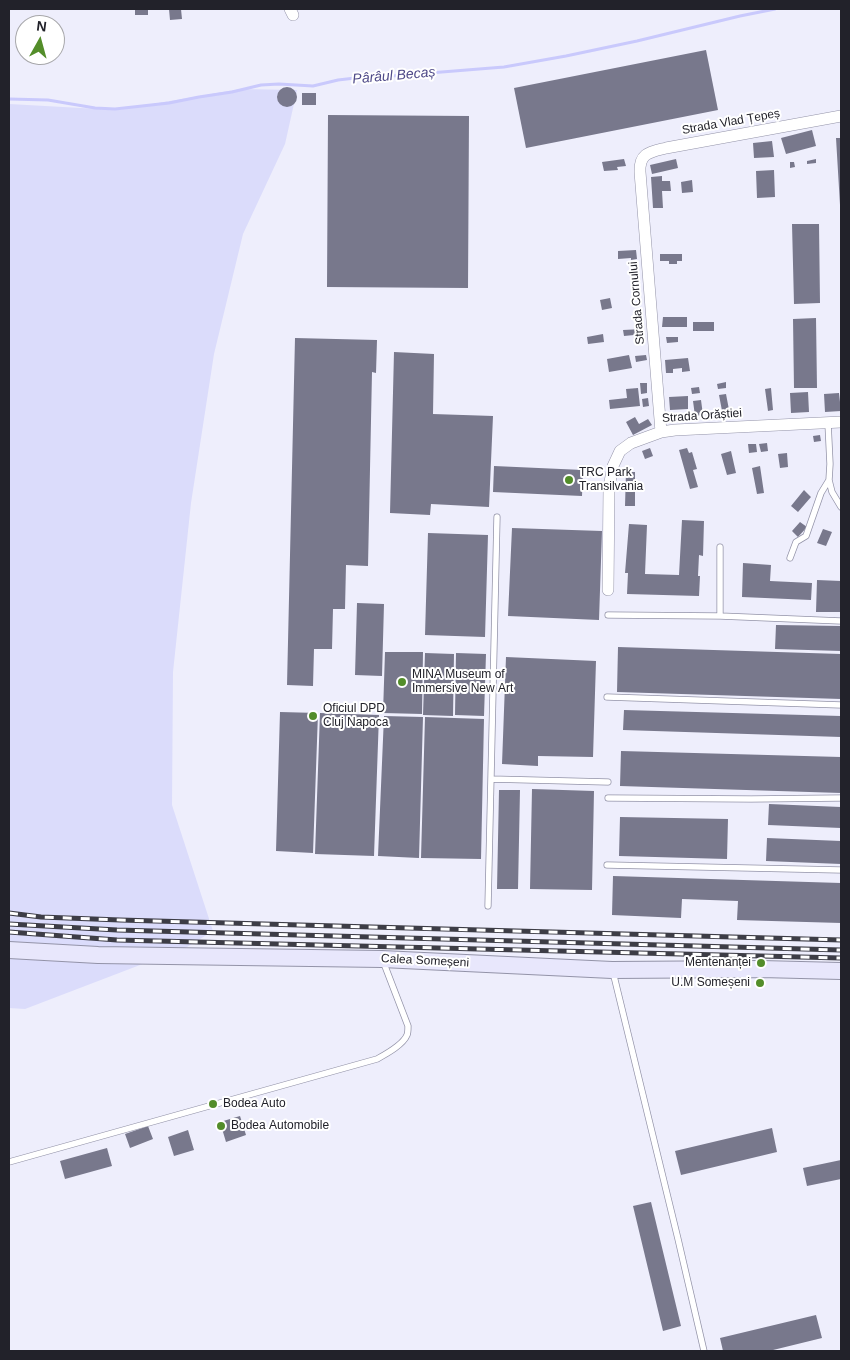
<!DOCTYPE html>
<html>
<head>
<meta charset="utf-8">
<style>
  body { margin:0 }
  #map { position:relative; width:850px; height:1360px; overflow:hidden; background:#eeeefc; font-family:Helvetica,sans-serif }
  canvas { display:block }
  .frame { position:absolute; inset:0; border:10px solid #22222a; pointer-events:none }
  .north { position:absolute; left:15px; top:15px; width:50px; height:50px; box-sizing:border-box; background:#fff; border:1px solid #a7a7aa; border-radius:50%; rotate:7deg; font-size:14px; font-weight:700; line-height:20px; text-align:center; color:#22222a }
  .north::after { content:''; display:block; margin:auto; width:18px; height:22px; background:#538d2a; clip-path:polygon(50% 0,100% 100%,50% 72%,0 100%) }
</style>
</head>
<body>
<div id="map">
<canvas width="850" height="1360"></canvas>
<div class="frame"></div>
<div class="north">N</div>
</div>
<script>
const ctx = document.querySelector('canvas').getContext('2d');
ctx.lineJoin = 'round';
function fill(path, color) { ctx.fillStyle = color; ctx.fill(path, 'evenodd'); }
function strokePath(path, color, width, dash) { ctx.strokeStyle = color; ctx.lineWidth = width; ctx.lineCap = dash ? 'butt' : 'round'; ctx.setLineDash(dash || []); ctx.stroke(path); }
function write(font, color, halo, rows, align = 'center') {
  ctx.font = font + ' Helvetica,sans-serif'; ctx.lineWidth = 4; ctx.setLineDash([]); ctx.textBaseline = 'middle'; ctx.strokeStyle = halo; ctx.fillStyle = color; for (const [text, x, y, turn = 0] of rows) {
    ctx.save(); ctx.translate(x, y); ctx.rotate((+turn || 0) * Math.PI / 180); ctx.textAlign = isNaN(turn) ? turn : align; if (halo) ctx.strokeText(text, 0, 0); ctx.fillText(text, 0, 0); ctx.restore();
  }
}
fill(new Path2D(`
  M240,89l57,1 -12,54 -42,90 -29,120 -23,149 -18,169 -1,133 41,126 -26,16 -162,62 -16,-1v-904l108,6z`), '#dbdcfb');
strokePath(new Path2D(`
  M9,99l39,1 47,8 20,1 54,-6 30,-6 33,-5 29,-7 18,-1 34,2 25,-6 26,-3 28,-1 112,-9 62,-11 71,-15 103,-25 35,-7`), '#c9c9fc', 3);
fill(new Path2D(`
  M135,9h13v6h-13z
  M169,9h12l1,10 -12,1z
  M706,50l12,60 -192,38 -12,-60z
  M277 97a10 10 0 1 1 20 0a10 10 0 1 1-20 0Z
  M302,93h14v12h-14z
  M328,115l141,1 -1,172 -141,-1z
  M812,130l4,16 -30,8 -5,-16z
  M836,138h5v67h-1z
  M772,141l2,16 -20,1 -1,-15z
  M624,159l2,7 -9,1 1,3 -14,1 -2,-9z
  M676,159l2,9 -26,6 -2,-9z
  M816,159v4l-9,1v-3z
  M790,162h4l1,5 -5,1z
  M774,170l1,27 -18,1 -1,-27z
  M662,176v5h8l1,10h-9l1,17h-10l-2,-31z
  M692,180l1,12 -11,1 -1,-11z
  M792,224h27l1,79 -26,1z
  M636,250l1,9 -6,1v-2l-13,1v-8z
  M660,254h22v7h-5v3h-8v-3h-9z
  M610,298l2,10 -10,2 -2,-10z
  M663,317h24v10h-25z
  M816,318l1,70h-23l-1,-69z
  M693,322h21v9h-21z
  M643,329l1,5 -20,2 -1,-6z
  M603,334l1,8 -16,2 -1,-7z
  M666,337h12v5l-11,1z
  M295,338l82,2 -1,33 -4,-1 -4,194 -22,-1 -1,44h-12l-1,40h-18l-1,37 -26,-1z
  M394,352l40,2 -1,60 60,2 -4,91 -58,-3 -1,11 -40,-2z
  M629,355l3,13 -23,4 -2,-13z
  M646,355l1,5 -11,2 -1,-6z
  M688,358l2,13 -8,1v-4l-9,1v4h-7l-1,-13z
  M726,382v6l-8,1 -1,-5z
  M640,383h7v10l-6,1z
  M699,387l1,6 -8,1 -1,-6z
  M638,388l2,18 -30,3 -1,-9 18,-2 -1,-9z
  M771,388l2,22 -5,1 -3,-22z
  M808,392l1,20 -18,1 -1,-20z
  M839,393l2,18 -16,1 -1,-18z
  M726,394l4,21 -7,1 -4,-21z
  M688,396v13l-18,1 -1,-13z
  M648,398l1,8 -6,1 -1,-8z
  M701,400l2,15 -8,1 -2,-15z
  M635,417l4,7 9,-5 4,6 -19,10 -7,-13z
  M820,435l1,6 -7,1 -1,-6z
  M767,443l1,8 -7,1 -2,-8z
  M748,444h8l1,8 -8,1z
  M650,448l3,8 -8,3 -3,-8z
  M687,448l2,5 3,-1 5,17 -4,1 5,17 -8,2 -11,-39z
  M731,451l5,22 -9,2 -6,-21z
  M787,453l1,14 -8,1 -2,-14z
  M494,466l89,4 -1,26 -89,-4z
  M760,466l4,27 -7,1 -5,-26z
  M626,472h9v34h-10z
  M804,490l7,7 -13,15 -7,-6z
  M682,520l22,1 -1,35 -4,-1 -1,21h2l-1,20 -72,-2 1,-21h-3l4,-49 18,1 -2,49 34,1z
  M800,522l7,5 -9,10 -6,-6z
  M512,528l90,3 -3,89 -91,-4z
  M823,529l9,3 -6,14 -9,-3z
  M428,533l60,2 -3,102 -60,-2z
  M743,563l28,2 -1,16 42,2 -1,17 -69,-3z
  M817,580l24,1v31h-25z
  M357,603l27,1 -2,72 -27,-1z
  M776,625l65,1v25l-66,-2z
  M618,647l223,7v45l-224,-7z
  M385,652h38l-1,62 -39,-1z
  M425,653l29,1 -1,62 -30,-1z
  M456,653l30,1 -2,62 -29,-1z
  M506,657l90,4 -3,96 -55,-1v10l-36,-2z
  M624,710l217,6v21l-218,-7z
  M280,712l38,1 -5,140 -37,-2z
  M320,713l59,2 -5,141 -59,-2z
  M384,716l39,1 -4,141 -41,-2z
  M425,717l59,2 -3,140 -60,-1z
  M621,751l220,6v36l-221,-7z
  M532,789l62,2 -2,99 -62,-1z
  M499,790h21l-2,99h-21z
  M769,804l72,3v21l-73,-3z
  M620,817l108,2 -1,40 -108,-3z
  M767,838l74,3v23l-75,-3z
  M613,876l228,7v40l-104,-3 1,-19 -56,-2 -1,19 -69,-3z
  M240,1116l6,19 -20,7 -6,-20z
  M148,1126l5,13 -23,9 -5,-14z
  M772,1128l5,24 -96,23 -6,-24z
  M188,1130l6,20 -20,6 -6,-19z
  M107,1148l5,18 -47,13 -5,-18z
  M841,1160v19l-34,7 -4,-18z
  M651,1202l30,124 -18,5 -30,-125z
  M816,1315l6,23 -53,13h-46l-3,-13z`), '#78788c');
const lane = new Path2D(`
  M829,480l3,12 9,15
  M790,558l6,-16 10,-6 15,-43 8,-13 1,-16 -2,-41
  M608,615l112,1 121,5
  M720,616v-69
  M607,697l234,8
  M491,779l117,3
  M608,798l143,1 90,-1
  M607,865l234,5
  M488,906l9,-389
  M613,972l65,267 26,112
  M9,1162l368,-103c9,-5 26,-14 30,-24 1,-2 1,-7 1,-9l-25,-65`);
const street = new Path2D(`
  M290,9l3,6
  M661,432l-21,-260c-1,-19 10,-20 26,-24l175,-32
  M608,590l1,-103 4,-21 7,-15 11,-8 30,-11 14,-2 166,-8`);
const secondary = new Path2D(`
  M9,950l89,5 284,4 230,11 149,-1 80,2`);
strokePath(lane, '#9393a8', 7);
strokePath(street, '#9393a8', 12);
strokePath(secondary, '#9393a8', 18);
strokePath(lane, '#fff', 5.5);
strokePath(street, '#fff', 11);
strokePath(secondary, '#e8e7fc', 16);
const rail = new Path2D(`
  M9,913l32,4 79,3 721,20
  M9,924l108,6 724,20
  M9,932l108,8 724,18`);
strokePath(rail, '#3d3d46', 5);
strokePath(rail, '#fff', 3, [9]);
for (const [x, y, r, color] of [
  [569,480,5,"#538d2a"],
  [402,682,5,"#538d2a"],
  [313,716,5,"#538d2a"],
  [761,963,5,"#538d2a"],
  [760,983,5,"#538d2a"],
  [213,1104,5,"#538d2a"],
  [221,1126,5,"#538d2a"]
]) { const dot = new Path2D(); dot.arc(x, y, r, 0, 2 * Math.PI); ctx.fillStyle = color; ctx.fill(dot); strokePath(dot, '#fff', 2); }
write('12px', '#22222a', '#fff', [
  ["Strada Vlad Țepeș",731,122,-10],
  ["Strada Cornului",637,303,-95],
  ["Strada Orăștiei",702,416,-4],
  ["Calea Someșeni",425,961,3]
]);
write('12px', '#22222a', '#fff', [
  ["TRC Park",579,473],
  ["Transilvania",579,487],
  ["MINA Museum of",412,675],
  ["Immersive New Art",412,689],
  ["Oficiul DPD",323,709],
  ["Cluj Napoca",323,723],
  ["Mentenanței",751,963,"right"],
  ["U.M Someșeni",750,983,"right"],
  ["Bodea Auto",223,1104],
  ["Bodea Automobile",231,1126]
], 'left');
write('italic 14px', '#4e4988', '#fff', [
  ["Pârâul Becaș",394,76,-5]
]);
</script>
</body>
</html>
